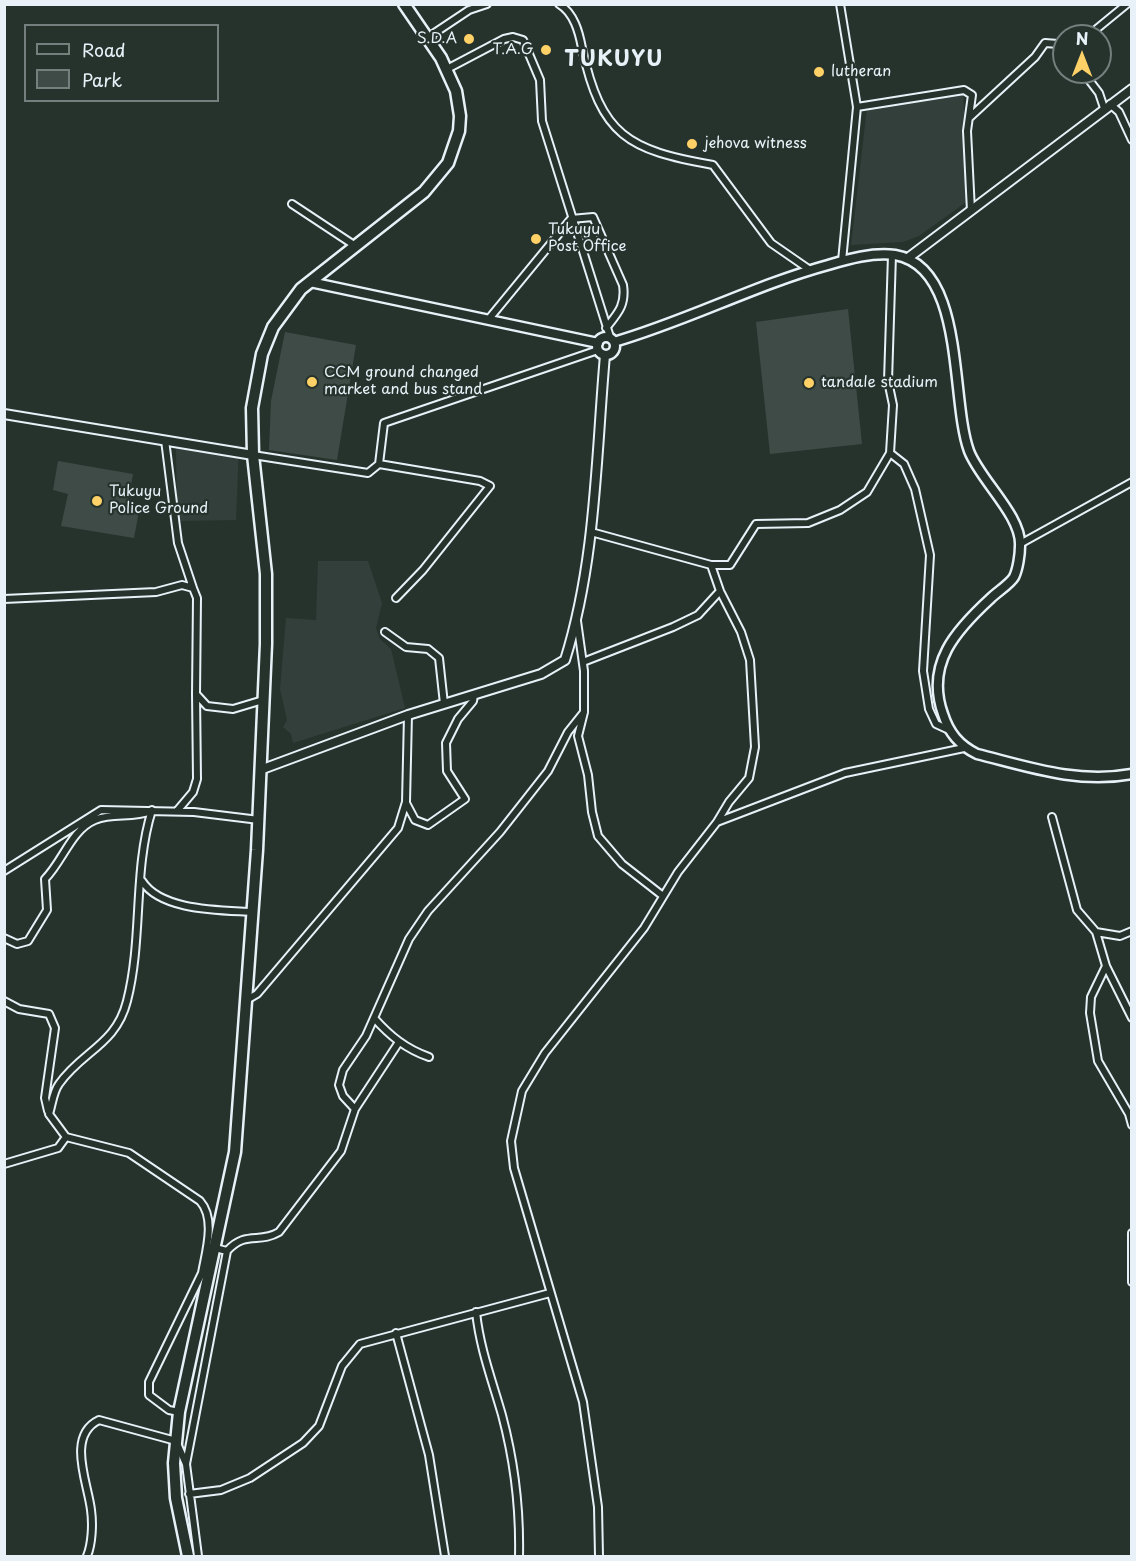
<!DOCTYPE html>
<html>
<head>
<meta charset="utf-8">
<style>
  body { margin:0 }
  #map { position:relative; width:1136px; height:1561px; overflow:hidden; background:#26332d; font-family:"Playpen Sans",sans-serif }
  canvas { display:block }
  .frame { position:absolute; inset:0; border:6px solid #e8f1f8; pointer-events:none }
  .legend { position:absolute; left:24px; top:24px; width:195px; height:78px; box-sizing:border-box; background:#26332d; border:2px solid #747f7e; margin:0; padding:8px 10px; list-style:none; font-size:18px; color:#e8f1f8 }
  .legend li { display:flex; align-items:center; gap:12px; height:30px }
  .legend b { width:30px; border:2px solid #747f7e }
  .north { position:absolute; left:1052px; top:24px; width:60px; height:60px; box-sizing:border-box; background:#26332d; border:2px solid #747f7e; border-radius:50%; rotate:0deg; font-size:16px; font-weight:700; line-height:24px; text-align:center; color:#e8f1f8 }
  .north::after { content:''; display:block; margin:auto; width:21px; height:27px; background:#ffd166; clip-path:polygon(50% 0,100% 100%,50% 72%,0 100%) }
</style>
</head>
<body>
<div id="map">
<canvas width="1136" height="1561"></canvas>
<div class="frame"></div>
<ul class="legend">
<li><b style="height:8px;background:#26332d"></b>Road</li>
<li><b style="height:16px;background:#3e4b47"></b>Park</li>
</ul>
<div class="north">N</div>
</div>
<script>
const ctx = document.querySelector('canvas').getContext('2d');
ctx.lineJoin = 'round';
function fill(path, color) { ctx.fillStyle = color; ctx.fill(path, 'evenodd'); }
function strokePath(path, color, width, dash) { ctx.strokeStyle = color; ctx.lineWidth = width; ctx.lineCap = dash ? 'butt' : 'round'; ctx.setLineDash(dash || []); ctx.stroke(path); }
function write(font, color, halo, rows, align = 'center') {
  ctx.font = font + ' "Playpen Sans",sans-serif'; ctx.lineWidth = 4.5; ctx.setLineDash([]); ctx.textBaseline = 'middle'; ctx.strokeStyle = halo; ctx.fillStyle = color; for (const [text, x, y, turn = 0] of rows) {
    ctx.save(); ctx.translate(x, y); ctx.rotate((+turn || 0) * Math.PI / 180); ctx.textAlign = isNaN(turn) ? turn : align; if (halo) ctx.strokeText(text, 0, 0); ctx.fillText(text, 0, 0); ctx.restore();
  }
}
fill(new Path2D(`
  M963,93l6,107 -50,36 -16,6 -52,3 16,-137z
  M239,445l-3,75 -59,1 -1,-75z
  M318,561h50l14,42 -6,25 4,11 11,10 14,59 -112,35 -2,-9 -8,-7 4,-7 -7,-31 6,-71 30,2z`), '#333f3a');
fill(new Path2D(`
  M848,309l14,135 -92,10 -14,-132z
  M285,332l71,13 -19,115 -68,-10 2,-49z
  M58,461l75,13 -6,34 12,3 -5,27 -73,-12 7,-32 -15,-4z`), '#3e4b47');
const minor = new Path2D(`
  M559,4c15,9 20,28 23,44 19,88 46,102 131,117l58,78 39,27
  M840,4l17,103 -15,154
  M1088,36l39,-32
  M427,38l42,-28 18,-6
  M447,69l57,-30 9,-2 10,3 17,40 2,41 68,216
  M1083,72l16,21 5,15
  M1110,104l9,8 13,28
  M857,107l107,-17 8,5 -5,36 4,80
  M969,118l66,-61 10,-14 13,1 6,5
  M292,204l62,41
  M488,320l83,-101 22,-2 30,68c3,20 -5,28 -17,43
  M165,440l13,103 15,45
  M890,453l14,11 11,25 15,66 -7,116 6,38 7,15 13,6
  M253,455l115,18 11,-9 5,-41 214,-73
  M379,464l101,17 10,5 -67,84 -27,28
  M591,532l120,33h19l26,-41 52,-1 32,-13 27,-18 23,-39 3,-48 -5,-24 4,-126
  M1020,544l112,-62
  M4,599l152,-7 26,-7 11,3 4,10 -1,96 11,12 26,3 30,-9
  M577,621l7,50v41l-6,24 10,39 4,37 6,24 24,28 41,32
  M385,632l21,15 22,2 11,9 5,46
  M583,662l90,-35 25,-12 22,-24
  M406,803l9,17 13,5 37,-26 -18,-28 -1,-28 12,-24 15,-18 1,-6
  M152,810c-19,60 -9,129 -25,191 -11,44 -45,50 -68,83 -6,8 -7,21 -10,30l17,23 63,16 71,48c16,18 6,50 2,72l7,2
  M177,811l16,-19 4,-13 -1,-85
  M1052,817l25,93 19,22 10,34 26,52
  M717,822l128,-49 119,-25
  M4,871l97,-61 93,2 65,8
  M142,881c19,30 78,29 110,31
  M1096,932l24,4 12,-5
  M4,938l13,6 11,-3 19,-31 -2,-31c18,-18 26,-49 50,-59 18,-8 38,-1 55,-9
  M1106,966l-15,31 -1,16 8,48 31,53 3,11
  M4,1001l15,8 30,5 6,14 -10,70 3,13
  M245,1001l12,-7 141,-166 8,-26 2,-87
  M374,1018c16,18 32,31 55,39
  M355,1109l-12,-13 -4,-11 4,-15 23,-34 43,-97 19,-28 72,-79 48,-61 20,-39 16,-20
  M4,1164l54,-16 8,-11
  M1132,1233v49
  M215,1248l12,3c19,-21 32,-7 52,-19l62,-81 14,-42 44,-67
  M476,1312c4,37 16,68 26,103 12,45 18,95 17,141
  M396,1333l33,122 16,101
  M179,1412l-10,-2 -20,-15v-13l53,-109
  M186,1464l41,-213
  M189,1494l32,-4 29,-12 53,-35 16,-17 23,-60 18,-22 190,-51
  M87,1556c5,-12 6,-32 4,-46 -3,-27 -25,-74 8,-90l77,21 10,23 12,92
  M599,1556l-1,-49 -15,-105 -69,-234 -3,-27 11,-50 23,-38 99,-125 34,-56 39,-50 12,-20 20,-24 6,-31 -5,-87 -9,-28 -21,-41 -9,-26`);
const tertiary = new Path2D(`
  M908,258l224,-169
  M4,414l249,41
  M260,770l148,-55 133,-41 24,-14c31,-99 31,-203 40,-305`);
const secondary = new Path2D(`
  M310,282l288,61
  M597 346a9 9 0 1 1 18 0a9 9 0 1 1-18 0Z
  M614,342c73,-21 141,-57 214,-77 20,-6 45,-13 67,-10 71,12 55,144 74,196 11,29 53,65 51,95 0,8 -2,23 -6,31 -4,7 -17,15 -23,21 -35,32 -66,66 -48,116 6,19 16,31 34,40 52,13 100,30 155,20`);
const trunk = new Path2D(`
  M188,1556l-12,-58 -2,-35 5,-51 56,-260 22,-302 9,-206v-70l-13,-119 -1,-47 10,-54 11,-27 28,-38 123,-97 24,-29 11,-32 1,-15 -4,-25 -15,-33 -37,-54`);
strokePath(minor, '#e8f1f8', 10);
strokePath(tertiary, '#e8f1f8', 12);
strokePath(secondary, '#e8f1f8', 13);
strokePath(trunk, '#e8f1f8', 15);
strokePath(minor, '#26332d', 6);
strokePath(tertiary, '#26332d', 8);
strokePath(secondary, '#26332d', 8);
strokePath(trunk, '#26332d', 10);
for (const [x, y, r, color] of [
  [469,39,6,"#ffd166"],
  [546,50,6,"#ffd166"],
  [819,72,6,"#ffd166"],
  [692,144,6,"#ffd166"],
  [536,239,6,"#ffd166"],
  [312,382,6,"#ffd166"],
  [809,383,6,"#ffd166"],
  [97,501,6,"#ffd166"]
]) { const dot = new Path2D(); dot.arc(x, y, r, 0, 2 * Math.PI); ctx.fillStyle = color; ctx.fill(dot); strokePath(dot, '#26332d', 2); }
write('15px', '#e8f1f8', '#26332d', [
  ["S.D.A",457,39,"right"],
  ["T.A.G",534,50,"right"],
  ["lutheran",831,72],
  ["jehova witness",704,144],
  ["Tukuyu",548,230],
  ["Post Office",548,247],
  ["CCM ground changed",324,373],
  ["market and bus stand",324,390],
  ["tandale stadium",821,383],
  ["Tukuyu",109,492],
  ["Police Ground",109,509]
], 'left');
ctx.letterSpacing = '1.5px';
write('bold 21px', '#e8f1f8', '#26332d', [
  ["TUKUYU",614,60]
]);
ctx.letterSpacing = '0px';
</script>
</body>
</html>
